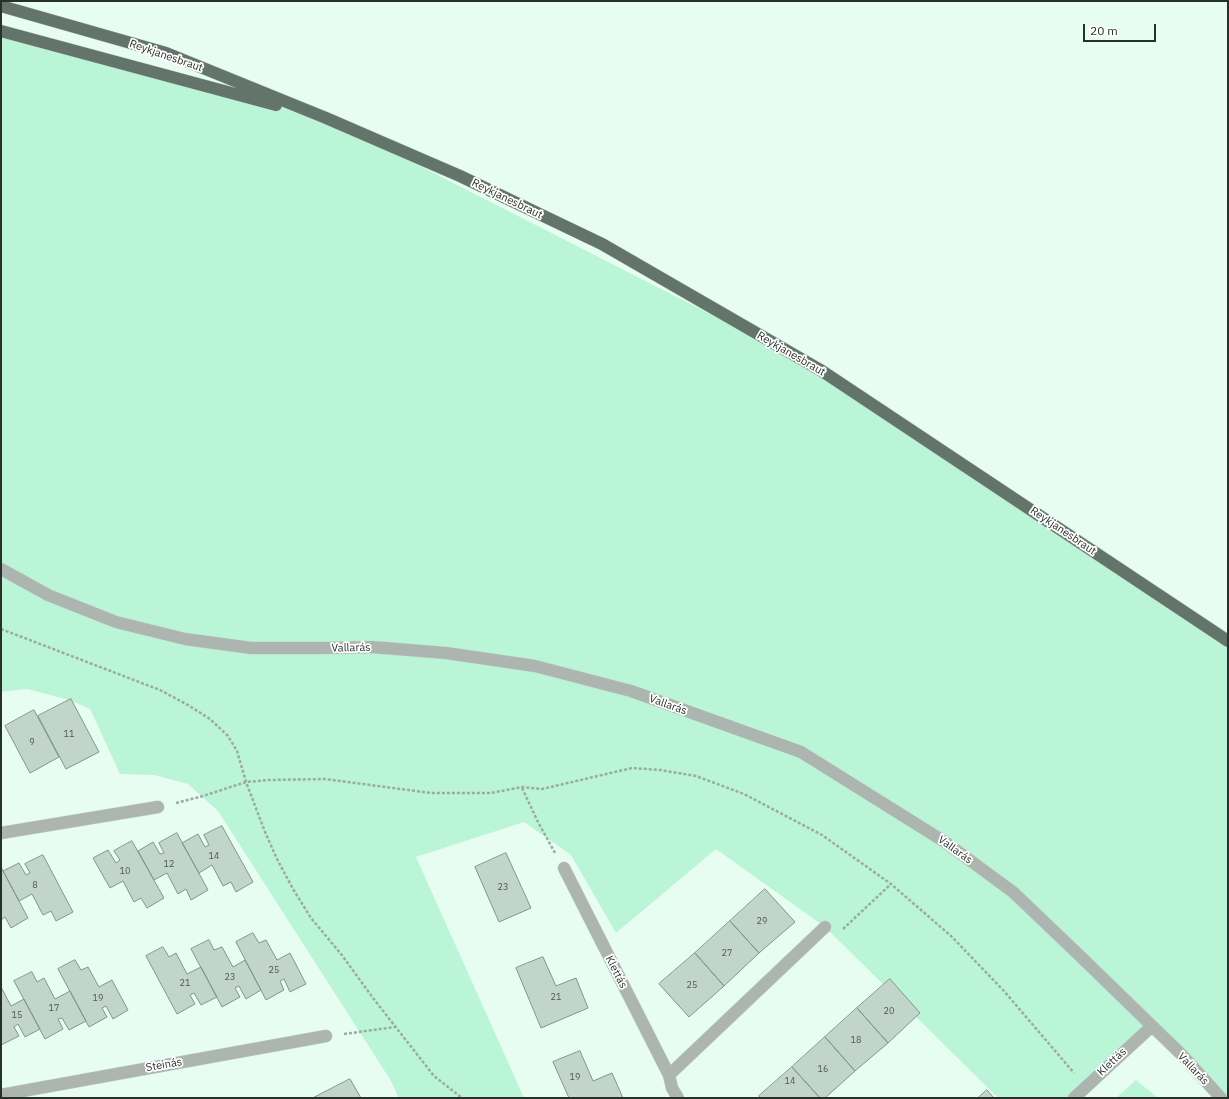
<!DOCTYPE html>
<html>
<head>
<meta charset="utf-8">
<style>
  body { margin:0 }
  #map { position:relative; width:1229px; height:1099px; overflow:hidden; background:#e8fdf2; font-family:"IBM Plex Sans",sans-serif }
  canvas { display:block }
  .frame { position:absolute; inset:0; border:2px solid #28302c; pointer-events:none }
  .scale { position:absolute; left:1083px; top:24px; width:73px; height:18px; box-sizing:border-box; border:2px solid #28302c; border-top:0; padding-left:5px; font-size:12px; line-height:14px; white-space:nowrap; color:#28302c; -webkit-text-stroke:3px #fff; paint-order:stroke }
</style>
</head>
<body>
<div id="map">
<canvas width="1229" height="1099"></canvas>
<div class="frame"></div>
<div class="scale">20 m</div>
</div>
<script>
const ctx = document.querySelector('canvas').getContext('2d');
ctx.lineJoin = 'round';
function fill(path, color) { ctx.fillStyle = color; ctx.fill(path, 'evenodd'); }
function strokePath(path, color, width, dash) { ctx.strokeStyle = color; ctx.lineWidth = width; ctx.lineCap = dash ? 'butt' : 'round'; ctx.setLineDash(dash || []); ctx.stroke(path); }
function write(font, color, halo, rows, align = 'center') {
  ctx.font = font + ' "IBM Plex Sans",sans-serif'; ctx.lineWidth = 3.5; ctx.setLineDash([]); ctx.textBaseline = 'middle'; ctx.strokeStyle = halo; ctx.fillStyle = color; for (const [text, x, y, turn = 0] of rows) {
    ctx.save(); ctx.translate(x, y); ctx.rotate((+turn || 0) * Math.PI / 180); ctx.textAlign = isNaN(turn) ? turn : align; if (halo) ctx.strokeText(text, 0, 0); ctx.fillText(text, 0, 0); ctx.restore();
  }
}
fill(new Path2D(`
  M1,33l154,42 171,43 496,253 406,266v461h-7l-72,-75 -75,75h-76l-173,-171 -109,-78 -100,84 -45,-78 -47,-33 -108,35 108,241h-125l-8,-17 -173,-270 -30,-27 -34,-9 -34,-1 -30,-65 -21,-9 -42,-11 -26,3z
  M1136,1080l22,18h-42z`), '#bbf5d7');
const building = new Path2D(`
  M71,699l28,53 -33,17 -28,-53z
  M34,710l25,47 -29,16 -25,-47z
  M222,826l31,56 -17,10 -5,-10 -8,4 -11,-21 -13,8 -17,-30 16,-9 7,13 4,-2 -5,-10z
  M177,833l31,57 -17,10 -5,-11 -8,5 -11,-21 -13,7 -16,-29 15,-9 7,12 4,-1 -5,-10z
  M132,841l32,57 -17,10 -6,-10 -7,4 -11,-21 -13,7 -17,-30 15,-8 8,13 4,-3 -6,-9z
  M506,853l25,55 -32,14 -24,-55z
  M43,855l30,57 -17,9 -5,-10 -8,4 -11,-21 -13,7 -16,-30 16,-8 7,12 4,-2 -5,-9z
  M1,867l27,51 -17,10 -6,-11 -4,3z
  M765,889l30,33 -36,31 -29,-32z
  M730,921l29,32 -35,33 -29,-33z
  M253,933l6,10 7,-3 11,20 13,-7 16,31 -16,8 -6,-13 -4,2 4,9 -18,10 -30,-58z
  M209,940l5,10 8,-3 11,20 12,-7 16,30 -15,9 -7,-13 -4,2 5,9 -18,10 -31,-58z
  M163,947l6,10 7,-4 11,21 14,-7 16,30 -16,8 -7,-12 -4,2 5,9 -18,10 -31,-58z
  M695,953l29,33 -35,31 -30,-33z
  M543,957l13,29 20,-8 12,30 -47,20 -25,-60z
  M75,960l6,10 7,-3 11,20 13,-7 16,30 -15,9 -7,-13 -4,2 5,9 -18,10 -31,-58z
  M32,972l5,10 7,-4 11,21 15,-8 16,30 -17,9 -7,-12 -4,1 5,10 -18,10 -31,-58z
  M890,979l30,34 -32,30 -31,-35z
  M1,987l10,19 13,-7 16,30 -15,8 -7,-13 -4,3 5,9 -18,9z
  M857,1008l31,35 -33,28 -30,-34z
  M825,1037l30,34 -30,27h-5l-28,-31z
  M580,1051l13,30 19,-8 11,25h-54l-16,-36z
  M792,1067l28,31h-59l-2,-2z
  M350,1079l11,19h-48z
  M987,1090l7,8h-16z`);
fill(building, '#c1d5ca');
strokePath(building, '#82958a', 1);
const minor = new Path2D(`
  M1,569l47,26 68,27 69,17 66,9h69l52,-1 74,6 89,13 96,25 170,61 144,90 68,50 66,63 104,101 38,42
  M1,833l157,-26
  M564,868l105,207 3,13 6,10
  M669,1075l156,-148
  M1,1095l325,-59
  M1074,1098l77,-71`);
const trunk = new Path2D(`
  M1,6l165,47 160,65 134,58 142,68 220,127 406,270
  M1,31l275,74`);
strokePath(minor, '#c5d8ce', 13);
strokePath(trunk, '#c5d8ce', 13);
strokePath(new Path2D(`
  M1,629l159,61 28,15 22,14 18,17 9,15 9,31 19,50 12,27 16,30 18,29 30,36 32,44 61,78 28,22
  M522,788l16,34 17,31
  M176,803l27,-7 43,-14 23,-2 56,-1 106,14h60l31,-6 20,2 90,-21 28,2 36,6 48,18 78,41 69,49 60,52 53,55 70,82
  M843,929l48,-45
  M344,1034l51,-7`), '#9baba2', 2.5, [3, 2]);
strokePath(minor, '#acb5b0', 12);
strokePath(trunk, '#63746a', 12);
write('9px', '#4e5954', null, [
  ["11",69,734],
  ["9",32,742],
  ["14",214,856],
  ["12",169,864],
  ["10",125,871],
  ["8",35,885],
  ["23",503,887],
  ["29",762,921],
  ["27",727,953],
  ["25",274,970],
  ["23",230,977],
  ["21",185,983],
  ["25",692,985],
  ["21",556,997],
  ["19",98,998],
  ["17",54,1008],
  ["20",889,1011],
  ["15",17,1015],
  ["18",856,1040],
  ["16",823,1069],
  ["19",575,1077],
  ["14",790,1081]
]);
write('11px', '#28302c', '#fff', [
  ["Reykjanesbraut",166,56,19],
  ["Reykjanesbraut",507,199,26],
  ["Reykjanesbraut",791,354,30],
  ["Reykjanesbraut",1063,531,34],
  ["Vallarás",351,648,-1],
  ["Vallarás",668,705,20],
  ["Vallarás",955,850,36],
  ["Klettás",616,972,63],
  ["Klettás",1112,1062,-43],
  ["Steinás",164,1065,-10],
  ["Vallarás",1193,1069,47]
]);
</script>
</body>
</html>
